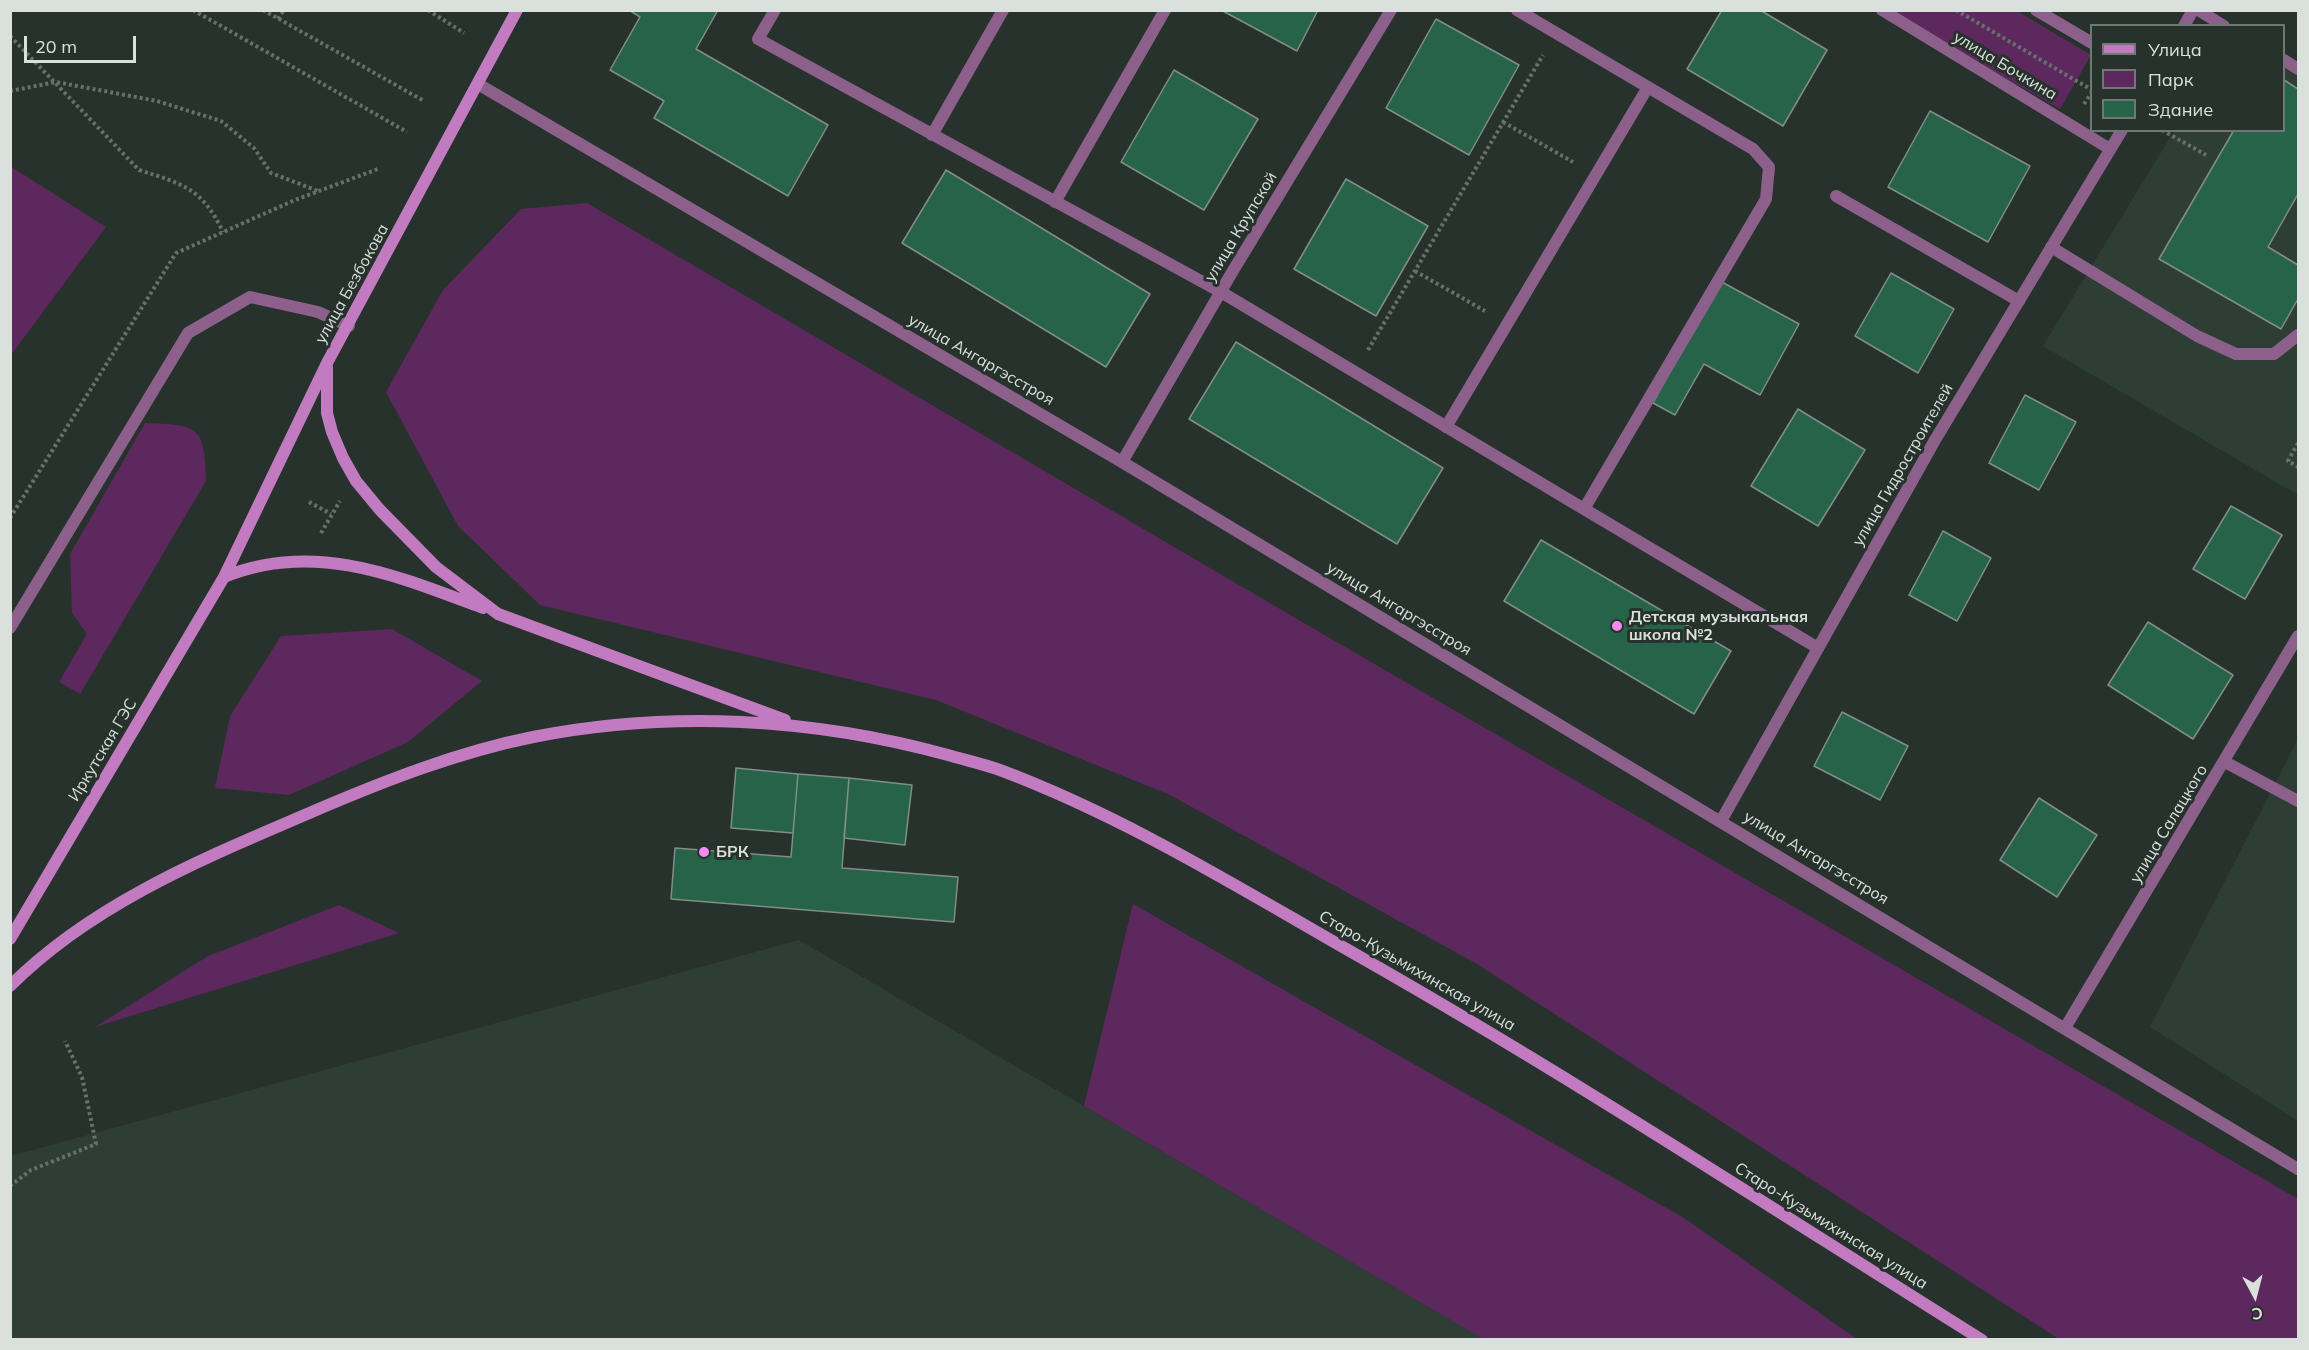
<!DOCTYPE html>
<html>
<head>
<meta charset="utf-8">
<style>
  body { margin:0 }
  #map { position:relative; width:2309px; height:1350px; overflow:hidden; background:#27322c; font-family:Mulish,sans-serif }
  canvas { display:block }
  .frame { position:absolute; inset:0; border:12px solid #dae1dd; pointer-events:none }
  .legend { position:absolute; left:2090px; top:24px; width:195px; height:108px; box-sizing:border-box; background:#27322c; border:2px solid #6f7873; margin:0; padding:8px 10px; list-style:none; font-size:18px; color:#dae1dd }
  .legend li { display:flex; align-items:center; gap:12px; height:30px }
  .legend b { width:30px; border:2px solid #6f7873 }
  .north { position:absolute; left:2225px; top:1266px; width:60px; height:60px; -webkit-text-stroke:4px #27322c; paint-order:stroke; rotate:173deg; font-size:16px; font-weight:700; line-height:24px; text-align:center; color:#dae1dd }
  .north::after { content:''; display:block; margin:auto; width:21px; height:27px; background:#dae1dd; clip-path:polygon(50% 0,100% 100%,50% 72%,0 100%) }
  .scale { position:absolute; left:24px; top:36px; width:112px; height:27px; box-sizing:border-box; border:3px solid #dae1dd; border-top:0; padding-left:8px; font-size:18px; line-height:21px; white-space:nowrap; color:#dae1dd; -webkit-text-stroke:4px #27322c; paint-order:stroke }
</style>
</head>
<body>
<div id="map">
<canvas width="2309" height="1350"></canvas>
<div class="frame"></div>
<ul class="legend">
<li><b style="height:8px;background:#c27bc0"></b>Улица</li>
<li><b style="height:16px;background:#5d285d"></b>Парк</li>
<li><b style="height:16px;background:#276349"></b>Здание</li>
</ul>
<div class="north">С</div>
<div class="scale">20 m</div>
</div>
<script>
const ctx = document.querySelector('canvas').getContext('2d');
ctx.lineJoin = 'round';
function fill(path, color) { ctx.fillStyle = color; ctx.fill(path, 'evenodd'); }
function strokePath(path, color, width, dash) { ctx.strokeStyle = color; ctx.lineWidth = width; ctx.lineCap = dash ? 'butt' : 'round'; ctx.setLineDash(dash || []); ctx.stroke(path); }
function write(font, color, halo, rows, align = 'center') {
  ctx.font = font + ' Mulish,sans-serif'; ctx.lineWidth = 6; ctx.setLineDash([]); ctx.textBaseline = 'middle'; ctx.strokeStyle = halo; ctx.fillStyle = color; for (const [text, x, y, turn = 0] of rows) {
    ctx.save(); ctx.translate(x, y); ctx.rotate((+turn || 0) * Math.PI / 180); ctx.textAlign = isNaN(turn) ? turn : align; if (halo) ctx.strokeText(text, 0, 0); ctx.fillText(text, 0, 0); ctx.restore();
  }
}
fill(new Path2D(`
  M2284,54l14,9v432l-255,-149 131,-215 110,-1z
  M2298,739v382l-148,-94z
  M799,940l684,399 -1472,1v-184z`), '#2e3e35');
fill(new Path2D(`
  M1887,11h130l74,44 -31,54z
  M10,166l96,61 -95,128h-1z
  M587,203l734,430 977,566v140h-239l-582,-375 -307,-169 -234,-95 -396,-95 -82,-79 -72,-134 57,-102 78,-81z
  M145,423c53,2 60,2 61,58l-126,213 -21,-12 28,-48 -15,-21 -2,-59z
  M392,629l90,52 -74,61 -119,53 -74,-7 15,-72 51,-80z
  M1133,904l551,314 173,121h-374l-399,-233z
  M339,905l60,28 -304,94 113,-71z`), '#5d285d');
const building = new Path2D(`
  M629,10h89l-22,39 132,76 -40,71 -134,-78 10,-17 -54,-31 30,-53z
  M1221,10h97l-21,41z
  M1722,10h38l67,40 -44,76 -96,-57z
  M1436,19l83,46 -50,90 -83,-47z
  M1174,70l84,49 -54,91 -83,-48z
  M2284,80l14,9v105l-30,53 30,18v34l-17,30 -122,-70 75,-129h50z
  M1930,111l100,55 -42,76 -100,-55z
  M946,170l204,124 -44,73 -204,-124z
  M1346,179l82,47 -52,90 -82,-47z
  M1891,273l63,36 -36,64 -63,-37z
  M1720,281l79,43 -39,71 -56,-31 -29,51 -22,-12z
  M1236,342l207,126 -46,76 -208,-125z
  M2025,395l51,27 -37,68 -50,-27z
  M1798,409l67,41 -47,76 -67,-40z
  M2231,506l51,29 -37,64 -52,-30z
  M1943,531l48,27 -34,63 -48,-26z
  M1541,540l190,111 -37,63 -190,-113z
  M2148,622l85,53 -40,64 -85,-54z
  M1842,712l66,34 -28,54 -66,-34z
  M736,768l62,6 -5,59 -62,-5z
  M798,774l51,4 -7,90 116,9 -4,45 -283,-23 4,-51 116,9z
  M849,778l63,7 -7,60 -61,-7z
  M2039,798l58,37 -40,62 -57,-37z`);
fill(building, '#276349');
strokePath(building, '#818e87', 1.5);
strokePath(new Path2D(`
  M193,10l214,122
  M263,10l161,91
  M428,10l36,23
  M1956,10l136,80
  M278,19l6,-9
  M10,36l129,134c44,14 63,18 84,62
  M10,91l46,-9 101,19 64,20 33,27 17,25 47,18
  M2084,104l8,-12
  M1503,122l70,40
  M2162,130l44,25
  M1415,271l70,40
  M1368,350l175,-295
  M2298,443l-10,18 10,6
  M309,502l22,12
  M10,518l166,-265 119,-53 83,-31
  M321,533l19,-32
  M10,1186l21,-16 65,-26 -14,-67 -17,-36`), '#67706b', 4, [3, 3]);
strokePath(new Path2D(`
  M775,10l-17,29 463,253 363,217
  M1517,10l236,139 16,18 -3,32 -182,310 234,139
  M2198,10l26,16
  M2284,60l14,9
  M932,135l71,-125
  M1836,196l183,105
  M1055,202l110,-192
  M2051,247l146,89 39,18h38l24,-19
  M1446,427l202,-340
  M10,628l178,-295 62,-36 68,15 31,14
  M2225,762l73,39`), '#8d608c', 12);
strokePath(new Path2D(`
  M1882,10l228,139
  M2036,10l56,33
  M2184,26l9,-16
  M478,84l644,378 1176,707
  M1122,462l109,-188 160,-264
  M1721,821l214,-381 187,-310
  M2065,1028l233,-392`), '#8d608c', 12);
strokePath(new Path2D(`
  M327,367v46l5,19 11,26 13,23 24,29 56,57 62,47 287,106
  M224,577c90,-37 174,-1 259,31
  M10,939l214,-362 103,-214 190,-353
  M10,986c84,-84 197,-129 304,-175 70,-30 144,-59 219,-74 137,-27 280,-19 415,18 17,5 35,9 52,15 128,48 244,121 362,188 211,120 414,253 620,382`), '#c27bc0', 12);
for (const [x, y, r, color] of [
  [1617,626,6,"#f38af2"],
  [704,852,6,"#f38af2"]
]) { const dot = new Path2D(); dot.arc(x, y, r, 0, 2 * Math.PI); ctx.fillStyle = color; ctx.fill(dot); strokePath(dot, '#27322c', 2); }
write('16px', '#dae1dd', '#27322c', [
  ["улица Бочкина",2005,66,31],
  ["улица Крупской",1241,227,-59],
  ["улица Безбокова",352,284,-61],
  ["улица Ангаргэсстроя",981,360,30],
  ["улица Гидростроителей",1903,465,-60],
  ["улица Ангаргэсстроя",1399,609,31],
  ["Иркутская ГЭС",103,750,-59],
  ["улица Салацкого",2169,824,-59],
  ["улица Ангаргэсстроя",1816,858,31],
  ["Старо-Кузьмихинская улица",1417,971,30],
  ["Старо-Кузьмихинская улица",1831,1226,32]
]);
write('bold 16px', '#dae1dd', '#27322c', [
  ["Детская музыкальная",1629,617],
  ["школа №2",1629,635],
  ["БРК",716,852]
], 'left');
</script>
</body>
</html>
